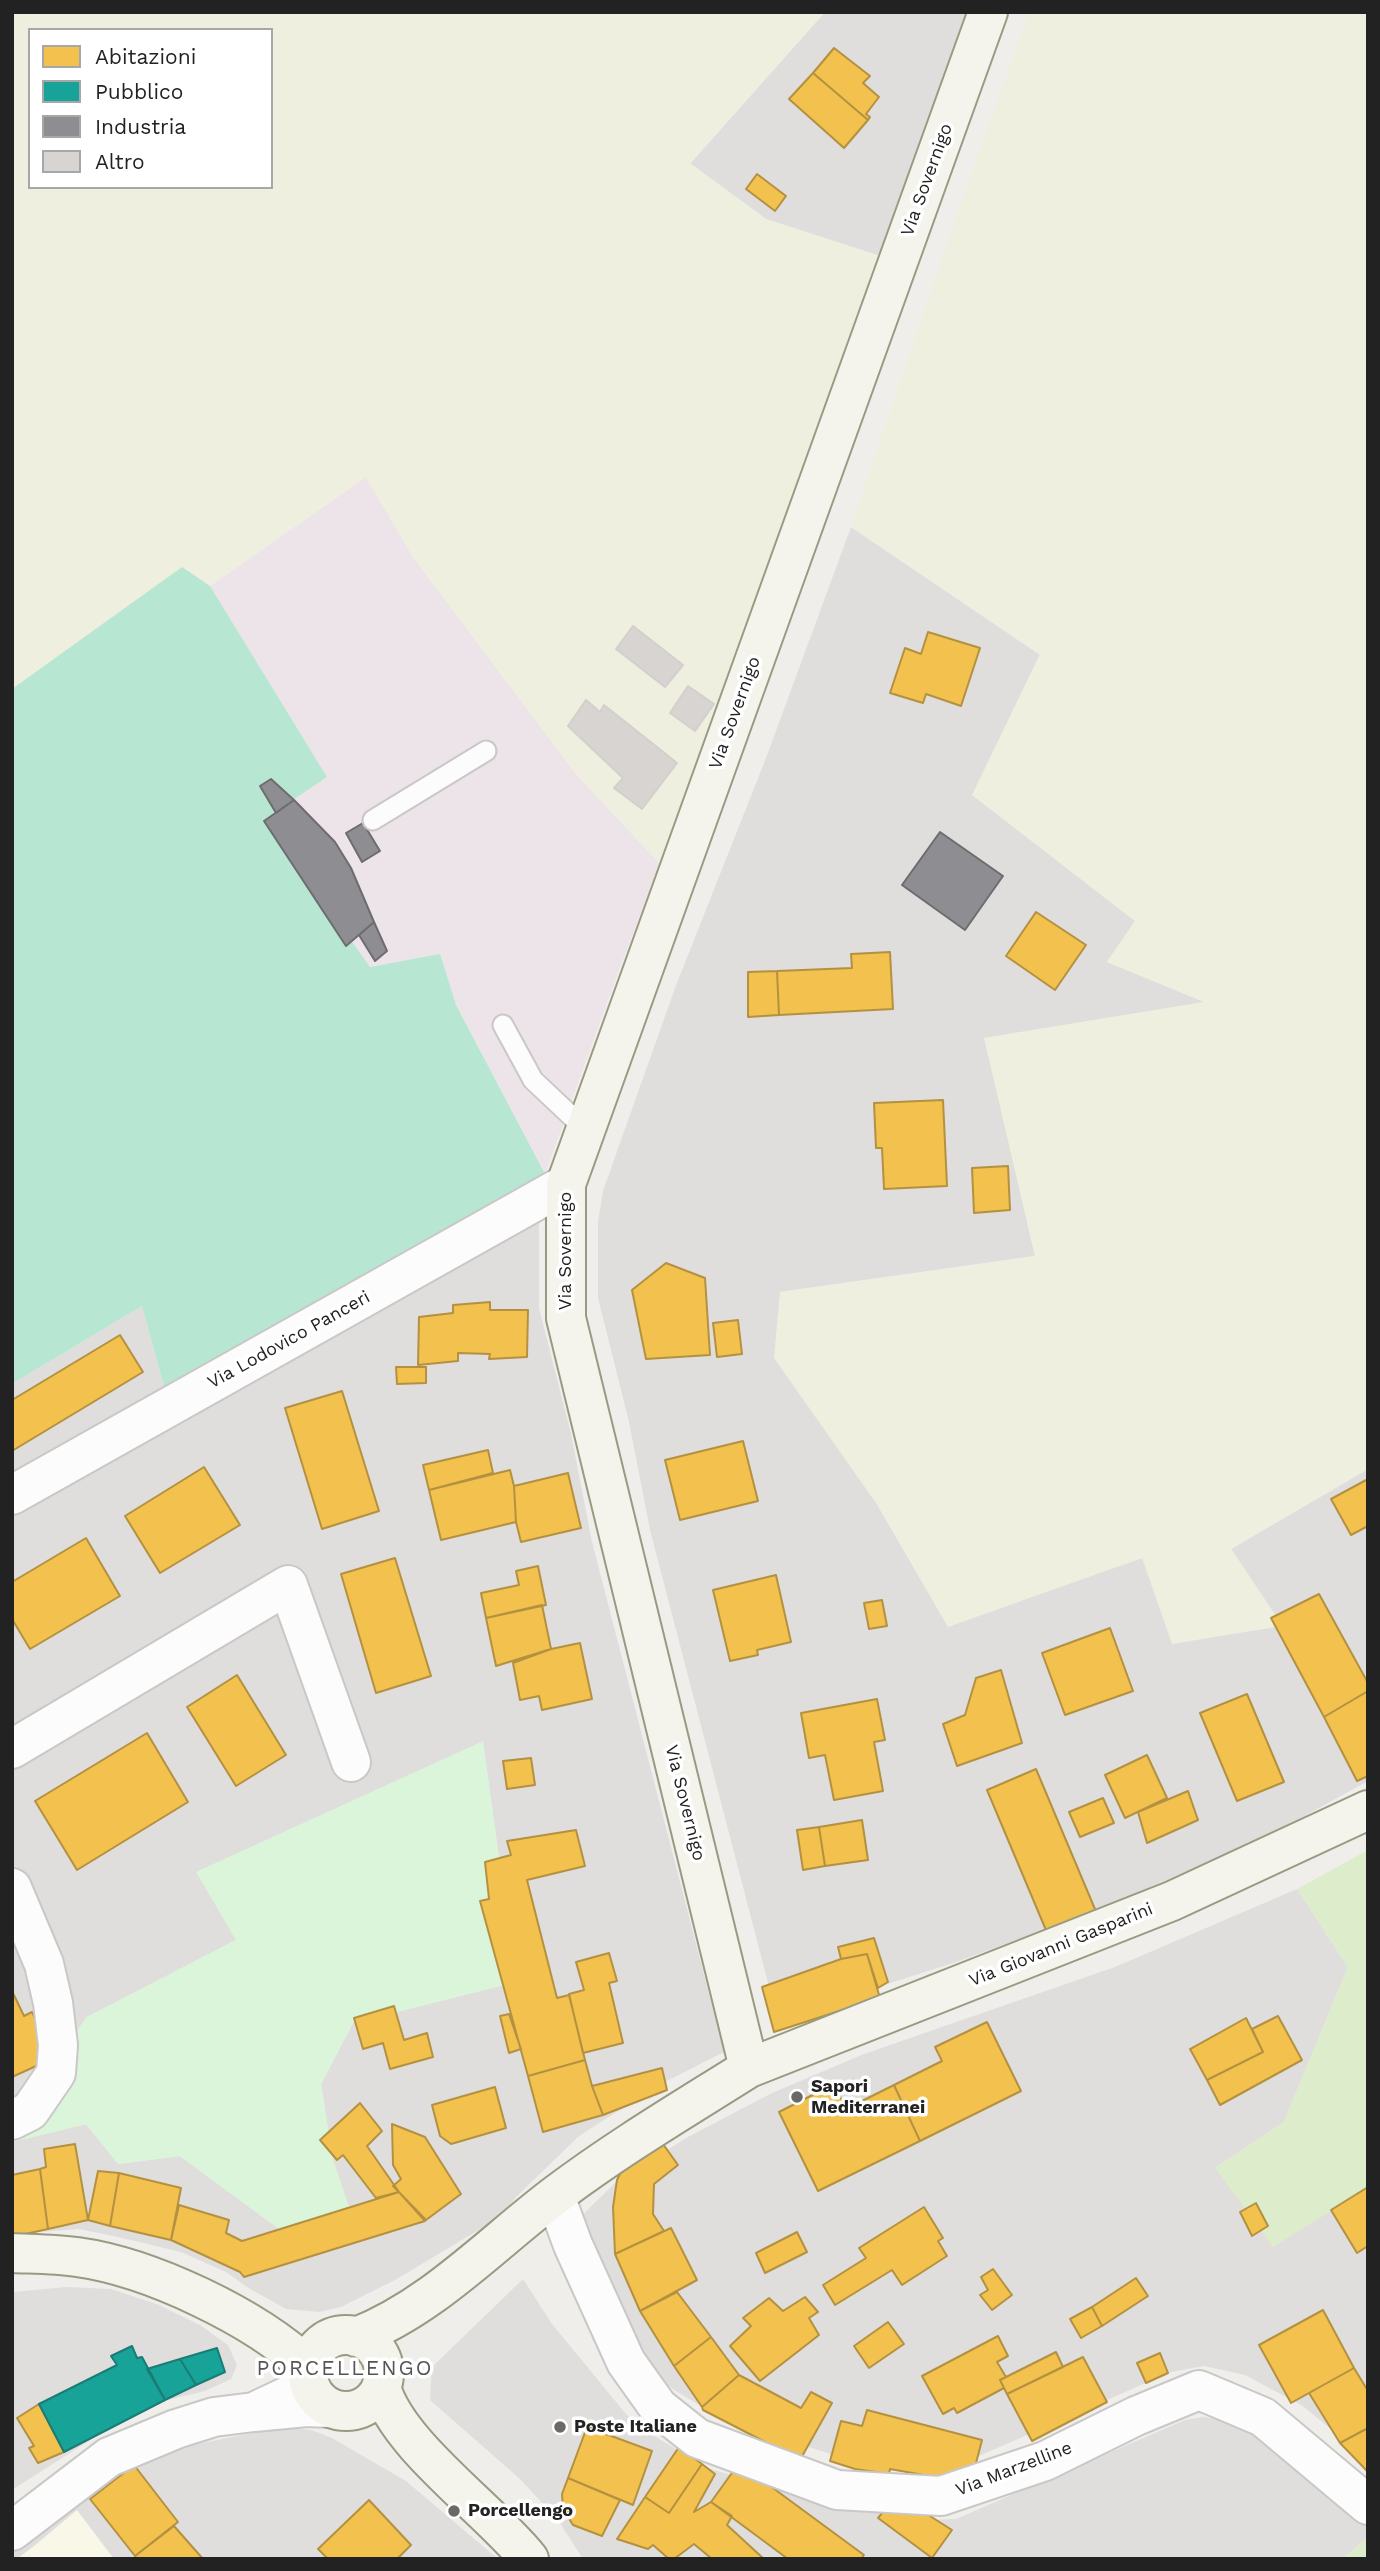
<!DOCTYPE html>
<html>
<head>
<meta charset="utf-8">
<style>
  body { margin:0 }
  #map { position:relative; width:1380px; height:2571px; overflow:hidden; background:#f0eeeb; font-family:"Work Sans",sans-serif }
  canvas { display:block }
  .frame { position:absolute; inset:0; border:14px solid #222; pointer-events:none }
  .legend { position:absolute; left:28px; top:28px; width:245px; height:161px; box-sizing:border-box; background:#fff; border:2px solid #a7a7a7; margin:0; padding:9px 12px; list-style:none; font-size:21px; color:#222 }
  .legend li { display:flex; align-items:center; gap:14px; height:35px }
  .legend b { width:35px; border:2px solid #a7a7a7 }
</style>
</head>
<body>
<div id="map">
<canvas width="1380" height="2571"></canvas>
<div class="frame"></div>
<ul class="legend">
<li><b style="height:19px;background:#f2c14e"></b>Abitazioni</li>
<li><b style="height:19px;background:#17a398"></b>Pubblico</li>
<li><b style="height:19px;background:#8d8d92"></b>Industria</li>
<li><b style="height:19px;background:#d7d4d2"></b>Altro</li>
</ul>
</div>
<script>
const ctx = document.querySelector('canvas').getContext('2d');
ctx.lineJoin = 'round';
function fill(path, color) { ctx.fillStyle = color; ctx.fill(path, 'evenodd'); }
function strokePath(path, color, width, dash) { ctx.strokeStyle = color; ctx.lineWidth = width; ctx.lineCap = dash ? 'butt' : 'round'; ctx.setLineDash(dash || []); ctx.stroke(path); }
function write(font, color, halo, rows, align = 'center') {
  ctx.font = font + ' "Work Sans",sans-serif'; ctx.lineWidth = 7; ctx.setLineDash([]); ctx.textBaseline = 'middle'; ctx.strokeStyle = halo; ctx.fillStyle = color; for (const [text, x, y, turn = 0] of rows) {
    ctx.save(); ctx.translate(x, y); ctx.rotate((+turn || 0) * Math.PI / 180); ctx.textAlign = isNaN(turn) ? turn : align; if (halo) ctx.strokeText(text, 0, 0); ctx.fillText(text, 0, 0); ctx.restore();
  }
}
fill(new Path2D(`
  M825,12h141l-86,244 -114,-37 -76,-55z
  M851,527l189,128 -67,140 162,126 -28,41 99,40 -221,36 50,218 -255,36 98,214 70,120 194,-68 140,67 -51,-76 137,-80v312l-100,55 -175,76 -137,50 -112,36 -65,27 -129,-495 -21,-108 -31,-124v-76l5,-31 72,-203 91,-230z
  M539,1217v91l32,126 21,108 132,510 -65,33 -80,51 -63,61 -14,19 -107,64 -54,27 -22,5 -33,-3 -39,-22 -21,-15 -45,-20 -63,-15 -39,-8 -67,5v-92l74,-18 32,40 62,-8 99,73 71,-19 -17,-50 -12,-76 32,-61 163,-41 -33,-240 -286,130 39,68 -149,77 -75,105v-738l130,-78 23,84z
  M1297,1889l51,78 -64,155 -69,46 153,20v272l-65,-54 -58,-31 -41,-9 -33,6 -224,98 -100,-11 -119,-37 -54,-32 -12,-10 -101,-144 54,-53 71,-45 86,-45 92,-39 251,-87z
  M523,2279l29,45 74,90 18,16 64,38 127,39 90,13 31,-1 229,-99 19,-3 23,4 47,25 94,77v14l-26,22h-759l-25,-39 -38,-41 -90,-79 2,-33z
  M66,2287l45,2 48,16 41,20 28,20 9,20 -6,14 -26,12 -46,11 -42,21 -105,67v-198z
  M283,2427l29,3 20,8 74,43 92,78h-486v-6l41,-32 88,-55 36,-18z`), '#dfdedc');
fill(new Path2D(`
  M366,477l47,80 163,217 84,90 -40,103 -75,207 -89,-169 -16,-50 -70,12 -29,-41 2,-9 -71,-104 54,-37 -116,-190z`), '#ede4e9');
fill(new Path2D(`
  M77,2510l37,49h-97l17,-13z`), '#f8f7e8');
fill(new Path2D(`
  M12,12h813l-135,151 76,56 114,37 -116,337 -104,271 -84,-90 -162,-216 -48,-81 -156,109 -28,-19 -170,122zM30,30h241v157h-241z
  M1029,12h339v1457l-137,80 51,77 -110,18 -30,-86 -194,69 -70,-121 -104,-148 6,-66 255,-36 -51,-218 220,-36 -97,-40 28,-41 -163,-126 68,-141 -189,-127 106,-313z`), '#efefdf');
fill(new Path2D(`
  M1368,1850v338l-95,59 -58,-79 69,-46 64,-155 -51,-78z
  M1368,2537v22h-26z`), '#ddeccb');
fill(new Path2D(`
  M483,1741l33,241 -163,41 -32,61 12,76 17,50 -71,19 -99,-73 -62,8 -32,-40 -74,18v-20l75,-105 149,-77 -40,-68z`), '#daf5da');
fill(new Path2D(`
  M182,567l28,19 117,191 -54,36 70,105 -2,8 29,41 70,-13 16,51 89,169 -380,216 -23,-84 -130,78v-695z`), '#b7e6d2');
const homes = new Path2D(`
  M834,48l36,28 -7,7 16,14 -13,17 4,3 -2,3 -55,-47z
  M813,73l55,47 -24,28 -55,-49z
  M757,174l29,22 -11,15 -29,-22z
  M928,632l52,16 -19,58 -35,-12 -3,9 -33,-10 15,-45 16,6z
  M1036,912l50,33 -31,45 -49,-34z
  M890,952l3,57 -114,6 -2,-44 75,-3 -1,-14z
  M777,971l2,44 -31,2v-45z
  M943,1100l4,86 -63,3 -2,-41h-6l-2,-45z
  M1008,1166l2,44 -36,3 -2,-45z
  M666,1263l39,15 5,77 -64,4 -14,-69z
  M490,1302v8h38l-1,47 -38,2 1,-5 -32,-1v8l-40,4 1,-48 34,-4v-8z
  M738,1320l4,34 -25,3 -4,-34z
  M120,1335l23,37 -131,79v-51z
  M396,1367h30v16l-29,1z
  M342,1391l37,120 -57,18 -37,-121z
  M743,1441l15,60 -78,19 -15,-60z
  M488,1450l5,23 -64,17 -6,-25z
  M204,1467l36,58 -80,48 -35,-57z
  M510,1470l4,16 2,36 -75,18 -12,-50z
  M568,1473l13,55 -60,14 -5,-20 -2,-36z
  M1368,1479v47l-17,9 -20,-36z
  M86,1538l34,58 -90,53 -18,-30v-37z
  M395,1558l36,118 -55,17 -35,-119z
  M538,1566l8,39 -60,13 -5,-25 38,-8 -3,-14z
  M776,1575l15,67 -34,8 1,5 -28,6 -17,-71z
  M1319,1594l49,89v8l-44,26 -53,-99z
  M882,1600l5,26 -18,3 -5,-26z
  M542,1605l9,44 -55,17 -10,-48z
  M1110,1628l23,63 -68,24 -23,-62z
  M580,1643l12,56 -50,11 -3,-14 -19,4 -7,-37 38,-14z
  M1001,1670l21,73 -65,23 -14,-42 22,-9 11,-37z
  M237,1675l49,80 -50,31 -49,-79z
  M1368,1691v85l-11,5 -33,-64z
  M1247,1694l37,88 -47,19 -37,-88z
  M877,1699l8,41 -11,2 9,49 -49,9 -9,-45 -16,3 -8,-45z
  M147,1733l41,69 -111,68 -42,-69z
  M1147,1755l20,43 -42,20 -20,-43z
  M531,1758l4,27 -28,4 -4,-28z
  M1036,1769l64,152 -49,21 -64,-152z
  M1188,1791l10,29 -51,23 -9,-31z
  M1103,1798l11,25 -34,14 -11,-25z
  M862,1820l6,40 -43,6 -6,-39z
  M819,1827l6,39 -22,4 -6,-40z
  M576,1830l9,36 -58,14 30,118 12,-3 16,65 -57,16 -48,-175 9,-2 -4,-37 26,-7 -4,-14z
  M874,1938l14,44 -10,6 -11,-34 -26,5 -3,-12z
  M609,1953l8,28 -8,2 14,60 -40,10 -14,-59 15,-4 -8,-28z
  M867,1954l13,44 -106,34 -12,-45 79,-28z
  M12,1991l12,25 8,-4 14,29 -8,4 7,17 -33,15z
  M394,2006l10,34 23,-7 6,24 -43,12 -7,-26 -20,6 -9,-31z
  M509,2014l12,35 -12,4 -9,-37z
  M1278,2016l24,44 -82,45 -13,-25 56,-28 -11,-23z
  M1246,2018l17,34 -56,28 -17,-31z
  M987,2022l34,69 -101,50 -26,-56 48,-24 -7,-14z
  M585,2060l7,26 11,29 -60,17 -15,-56z
  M662,2068l5,22 -64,25 -11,-29z
  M834,2084l12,25 48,-24 26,56 -102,50 -39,-79z
  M495,2087l11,41 -55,16 -11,-8 -8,-31z
  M360,2103l22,28 -15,15 32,46 -23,6 -33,-43 -6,5 -17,-20z
  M392,2124l33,13 36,57 -35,26 -33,-34 8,-7 -8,-14z
  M658,2137l20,28 -24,19 -1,30 11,17 -49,23 -2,-47 4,-27 9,-19z
  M75,2144l13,76 -40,9 -8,-60 6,-2 -2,-18z
  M40,2169l8,60 -36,8v-62z
  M98,2171l21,2 -9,53 -22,-6z
  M119,2173l62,15 -10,52 -61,-14z
  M1368,2187v59l-11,7 -26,-43z
  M399,2192l26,29 -181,56 -4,-5 -69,-32 8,-35 50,15 -3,13 16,8z
  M1256,2203l12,23 -16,10 -12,-24z
  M924,2207l19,31 -5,3 9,15 -45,29 -10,-15 -57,35 -12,-20 43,-27 -7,-10z
  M671,2228l26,52 -57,31 -25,-57z
  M797,2232l10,20 -42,21 -9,-20z
  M993,2269l19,26 -20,15 -12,-15 8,-5 -7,-13z
  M1136,2278l12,18 -46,30 -10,-19z
  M677,2292l34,45 -37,29 -34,-55z
  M805,2297l13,15 -9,6 10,17 -59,46 -30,-35 21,-20 -8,-8 26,-20 14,13z
  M1092,2307l10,19 -21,12 -11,-19z
  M1323,2310l31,58 -63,35 -32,-58z
  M888,2322l16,22 -35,24 -15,-22z
  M998,2336l10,20 -11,6 9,15 -6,3 4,8 -47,25 -3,-5 -11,6 -21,-38z
  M711,2337l28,38 -37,32 -28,-41z
  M1056,2352l7,15 -56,27 -7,-14z
  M1160,2353l8,20 -22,10 -9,-20z
  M1083,2357l24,45 -75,39 -25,-47z
  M1354,2368l14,23v37l-28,15 -31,-50z
  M739,2375l62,33 10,-16 21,11 -32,57 -97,-50 -1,-3z
  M39,2404l25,48 -26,11 -9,-15 5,-2 -17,-28z
  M867,2410l115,30 -8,31 -23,9 -61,-11 -1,5 -34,-5 -25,-8 11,-40 21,5z
  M587,2427l65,24 -19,54 -65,-27z
  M1368,2428v44l-28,-29z
  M679,2447l23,17 -33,49 -24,-16z
  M739,2463l125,92 -3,4h-73l-77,-57z
  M702,2464l13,10 -21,38 17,-10 21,14 -5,9 37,34h-52l-18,-15 -20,15h-5l-16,-14 -5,4 -31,-10 28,-42 24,16z
  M134,2465l44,57 -43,34 -45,-57z
  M568,2478l52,22 -18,36 -29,-11 -10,-16 -1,-15z
  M897,2495l55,35 -20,28 -54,-40z
  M369,2500l42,45 -14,14h-69l-10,-10z
  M174,2526l29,33h-66l-2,-3z`);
fill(homes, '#f2c14e');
strokePath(homes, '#b49141', 2);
const public = new Path2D(`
  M132,2346l5,12 5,-1 23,43 -101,52 -25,-48 78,-39 -6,-9z
  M217,2348l8,24 -29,13 -16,-26z
  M180,2359l16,26 -31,15 -18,-31z`);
fill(public, '#17a398');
strokePath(public, '#1a7c75', 2);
const industry = new Path2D(`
  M271,779l23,21 -18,13 -16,-27z
  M294,800l41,42 16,26 23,54 -28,24 -82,-125z
  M363,823l17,28 -18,11 -16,-29z
  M940,832l63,44 -38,54 -63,-45z
  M374,922l13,29 -12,10 -16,-26z`);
fill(industry, '#8d8d92');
strokePath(industry, '#6d6d70', 2);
const building = new Path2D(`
  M633,626l50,39 -18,22 -49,-38z
  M688,686l26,18 -19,27 -25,-18z
  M586,700l14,12 4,-7 73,58 -35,46 -28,-21 9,-10 -55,-52z`);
fill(building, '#d7d4d2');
strokePath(building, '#d3d0cc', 2);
const lane = new Path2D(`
  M373,820l113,-69
  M503,1025l30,55 52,49`);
const street = new Path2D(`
  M12,1495l554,-311
  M12,1749l276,-164 63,177
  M12,1888l32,76 9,39 5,42 -2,28 -26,38 -18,9
  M555,2196l18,49 53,117 32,45 39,31 140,52 104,6 104,-35 91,-45 63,-26 64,27 105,88
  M308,2380l-18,15 -36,17 52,-5 24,1
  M12,2531l97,-74 67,-28 38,-12 40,-5`);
const secondary = new Path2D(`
  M749,2068l423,-167 196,-91
  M12,2253c22,1 44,1 65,4 73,10 178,60 231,110
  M308 2373a38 38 0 1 1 76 0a38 38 0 1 1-76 0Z
  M356,2337c77,-30 136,-94 201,-143 61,-46 127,-85 192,-126l-183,-750v-134l422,-1172
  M381,2387c16,58 108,122 148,172`);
strokePath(lane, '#c9c8c7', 23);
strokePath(street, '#c9c8c7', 42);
strokePath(secondary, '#999a82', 42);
strokePath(lane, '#fdfcfc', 19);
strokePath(street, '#fdfcfc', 38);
strokePath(secondary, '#f4f4ed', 38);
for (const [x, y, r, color] of [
  [797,2097,7,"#6a6968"],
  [560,2427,7,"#6a6968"],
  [454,2511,7,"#6a6968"]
]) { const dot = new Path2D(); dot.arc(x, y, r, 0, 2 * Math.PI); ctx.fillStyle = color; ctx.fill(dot); strokePath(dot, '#fff', 2.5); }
write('18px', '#222', '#fff', [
  ["Via Sovernigo",927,180,-70],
  ["Via Sovernigo",735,713,-70],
  ["Via Sovernigo",566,1251,-90],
  ["Via Lodovico Panceri",289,1340,-29],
  ["Via Sovernigo",685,1803,76],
  ["Via Giovanni Gasparini",1061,1945,-22],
  ["Via Marzelline",1014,2469,-21]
]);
write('bold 18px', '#222', '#fff', [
  ["Sapori",811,2087],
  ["Mediterranei",811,2108],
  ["Poste Italiane",574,2427],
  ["Porcellengo",468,2511]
], 'left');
ctx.letterSpacing = '2px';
write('21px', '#555', '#fff', [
  ["PORCELLENGO",345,2369]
]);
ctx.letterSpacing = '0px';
</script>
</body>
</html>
